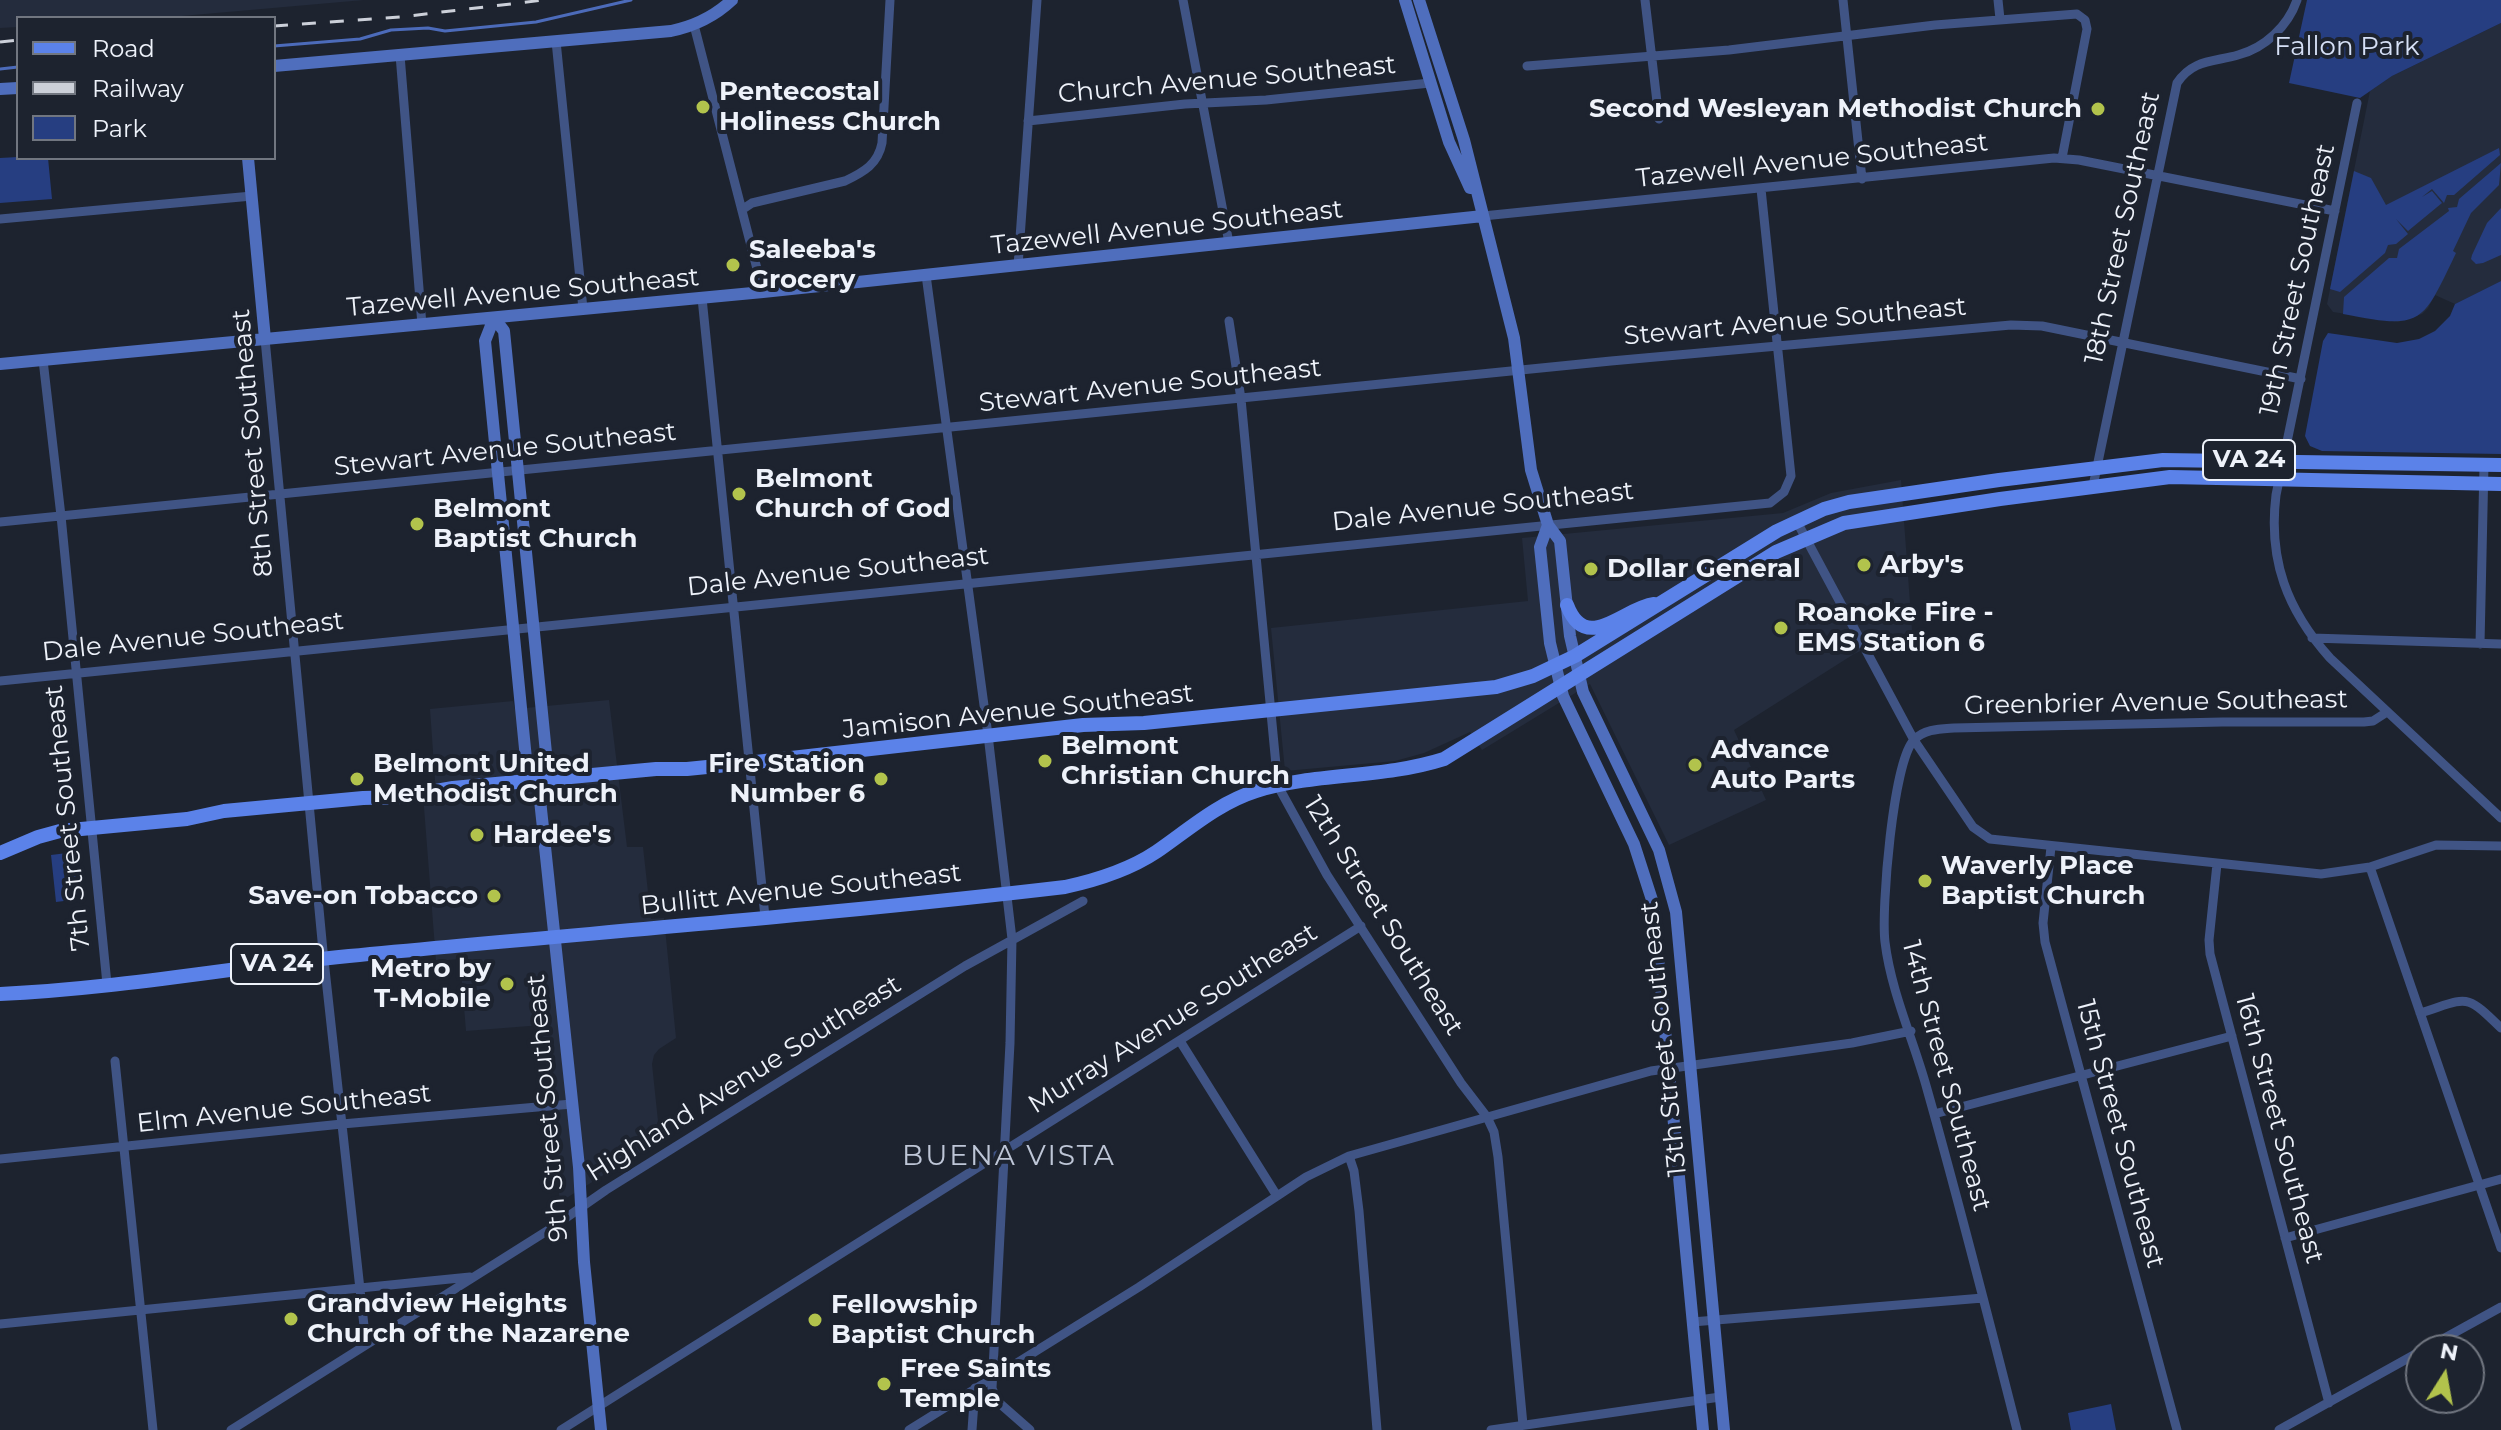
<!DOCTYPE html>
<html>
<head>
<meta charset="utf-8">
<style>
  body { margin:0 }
  #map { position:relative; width:2501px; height:1430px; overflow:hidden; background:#1d232f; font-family:Montserrat,sans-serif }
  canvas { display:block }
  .legend { position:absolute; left:16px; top:16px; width:260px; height:144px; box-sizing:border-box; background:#1d232f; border:2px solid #717680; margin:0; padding:10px 14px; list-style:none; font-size:24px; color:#eef2fa }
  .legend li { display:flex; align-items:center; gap:16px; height:40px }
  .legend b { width:40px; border:2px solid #717680 }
  .north { position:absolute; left:2405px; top:1334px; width:80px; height:80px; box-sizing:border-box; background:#1d232f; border:2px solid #717680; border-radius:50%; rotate:11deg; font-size:22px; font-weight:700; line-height:32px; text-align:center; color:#eef2fa }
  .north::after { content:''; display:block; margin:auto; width:28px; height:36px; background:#b2c34c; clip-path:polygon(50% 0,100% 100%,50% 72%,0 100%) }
</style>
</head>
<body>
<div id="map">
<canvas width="2501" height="1430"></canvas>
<ul class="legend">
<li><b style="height:10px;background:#5b82e9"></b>Road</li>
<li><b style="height:10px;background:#ccd0d9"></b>Railway</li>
<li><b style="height:22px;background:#263e81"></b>Park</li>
</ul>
<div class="north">N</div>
</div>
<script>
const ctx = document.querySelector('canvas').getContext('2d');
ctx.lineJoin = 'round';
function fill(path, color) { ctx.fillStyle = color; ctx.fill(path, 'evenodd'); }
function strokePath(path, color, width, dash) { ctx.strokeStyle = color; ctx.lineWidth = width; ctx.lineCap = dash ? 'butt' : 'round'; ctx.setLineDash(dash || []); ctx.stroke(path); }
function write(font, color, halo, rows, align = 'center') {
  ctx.font = font + ' Montserrat,sans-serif'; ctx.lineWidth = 8; ctx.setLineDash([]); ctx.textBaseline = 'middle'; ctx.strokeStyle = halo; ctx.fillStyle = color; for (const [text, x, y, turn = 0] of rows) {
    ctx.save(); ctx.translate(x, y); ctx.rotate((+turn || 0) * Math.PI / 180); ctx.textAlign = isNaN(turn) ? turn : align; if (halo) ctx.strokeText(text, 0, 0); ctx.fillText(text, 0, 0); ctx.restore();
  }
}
fill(new Path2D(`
  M0,0h364l-205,18h-141v9l-18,1z
  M2501,23v258l-46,23 -20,-9 -7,13 -6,6 -24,8 -65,-10 -6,-8 43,-213 22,-15z
  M1901,480l12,164h-38l-21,10 -120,76 32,70 -97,45 -79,-161 -108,66 -12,-18 -46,21 -29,8 -110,10 -14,-143 257,-27 -6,-63 261,-25 48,-20z
  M609,700l18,147h16l8,72 13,-1 12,120 -17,11 -5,6 -2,9 8,76 -100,62 -18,-177 -76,6 -6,-72 -24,2 -14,-179 13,-2 -5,-71 83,-8 2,8z`), '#242c3d');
fill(new Path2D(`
  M2307,0h194v23l-109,53 -32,22 -71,-15z
  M2499,148l1,7 -46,40h-7l-3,8 -12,-14 -10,8 10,-6 10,12 -34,28 -12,-12 12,15 -12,10 -8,1 -3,8 -45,39 -10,-3 24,-118 17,7 15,27z
  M18,157l30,1 4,41 -52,4v-45z
  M2501,163l-2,22 -28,28 -18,38 3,2c-34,71 -33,77 -113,61l1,-17 45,-39h8l2,-9 50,-38 -1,-3 9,-1 2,-8z
  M2501,208v47l-18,8 -7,1 -5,-5 1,-4 15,-32z
  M2501,281v173l-179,-3 -12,-5 -5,-10 18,-95 5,-8 69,10 22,-4 16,-8 15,-15 5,-12z
  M75,852l5,47 -24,3 -5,-47z
  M2111,1404l5,26h-45l-3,-17z`), '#263e81');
strokePath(new Path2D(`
  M274,46l86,-7 31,-9 37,-2 17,3 91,-9 95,-22
  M0,69l18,-2`), '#4c6bba', 3);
strokePath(new Path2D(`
  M1183,0l46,243
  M1645,0l14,119
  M1843,0l19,179
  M1998,0l2,19
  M694,25l69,267
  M556,41l27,268
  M400,55l22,270
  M1527,66l202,-16 206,-25 142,-11 8,6 2,9 -25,129
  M2357,103l-81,392c-8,65 11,115 54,163l171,160
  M1028,121l157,-17 81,-4 164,-17
  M743,209l9,-6 93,-22c19,-9 33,-17 37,-38l8,-143
  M1483,216l571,-58 25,2 256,51
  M0,219l252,-23
  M1018,266l19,-266
  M926,275l62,460 24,204 -2,104 -18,345 5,13 33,29
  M702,298l63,619
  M1229,321l12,78 37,387 49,89 134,208 26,34 7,15 4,25 25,268
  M265,339l58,612 43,393
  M43,360l18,156 46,468
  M2093,486l84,-403c16,-24 37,-21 61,-28 27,-7 50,-29 59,-55
  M1796,520l118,220 59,87 17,12 331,35 49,-7 66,-22 65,1
  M0,522l1611,-161 400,-36 31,1 259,53
  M2312,638l189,6
  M2480,644l4,-179
  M0,681l1770,-178 14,-11 7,-16 -30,-287
  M2051,847l-8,76 2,19 132,488
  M2217,864l-8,76 1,14 119,449
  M2370,867l131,381
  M2420,1013c49,-15 44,-21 81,15
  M1180,1041l97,155
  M115,1061l38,369
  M1934,1114l298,-78
  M1349,1156l5,15 5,40 18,219
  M0,1159l342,-35 230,-20
  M2285,1238l216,-59
  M1692,1322l291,-24
  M0,1324l470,-47
  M2423,1350l78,-43
  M231,1430l319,-201 56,-39 359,-224 118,-65
  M561,1430l800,-504
  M909,1430l230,-143 167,-110 43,-21 302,-85 201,-28 59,-12
  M972,1430l3,-42
  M1491,1430l229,-33
  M2017,1430c-29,-114 -58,-228 -90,-341 -13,-48 -36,-97 -42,-147 -4,-32 8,-181 29,-202 10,-11 27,-11 40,-12l268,-6h142l9,-1 14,-9
  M2279,1430l142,-79`), '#405485', 9);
strokePath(new Path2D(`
  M1405,0l44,142 21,46
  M1419,0l45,140 50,198 17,132 17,55 12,16 10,95 13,56 76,158 17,62 48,518
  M274,66l397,-35c24,-5 43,-14 61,-31
  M0,89l18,-1
  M248,158l17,181
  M0,364l763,-72 720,-76
  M1548,525l-8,22 10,96 13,53 71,148 19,59 50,527
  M538,781l-11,-12 -42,-428 9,-23 10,13 43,432 -9,18 41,386 5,95 17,168`), '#4f6ebd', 12);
strokePath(new Path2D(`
  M1567,605c19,50 56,3 87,-1
  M0,853l38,-16 22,-6 127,-12 37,-8 139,-13 39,-1 51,-9 203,-19h31l60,-6 336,-38 61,-2 352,-36 37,-11 42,-20 202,-125 47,-22 25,-7 150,-22 164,-20 338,5
  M0,994c117,-5 232,-27 349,-38 238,-23 478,-41 716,-69 32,-7 64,-17 91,-35 32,-22 62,-49 100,-61 62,-19 125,-12 188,-32l332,-207 68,-29 156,-24 170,-22 331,7`), '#5b82e9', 14);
strokePath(new Path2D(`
  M274,26l126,-9 144,-17
  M0,42l18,-2`), '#ccd0d9', 3, [14, 14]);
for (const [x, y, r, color] of [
  [703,107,8,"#b2c34c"],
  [2098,109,8,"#b2c34c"],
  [733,265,8,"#b2c34c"],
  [739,494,8,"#b2c34c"],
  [417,524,8,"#b2c34c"],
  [1864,565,8,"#b2c34c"],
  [1591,569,8,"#b2c34c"],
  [1781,628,8,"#b2c34c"],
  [1045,761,8,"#b2c34c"],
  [1695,765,8,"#b2c34c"],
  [357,779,8,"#b2c34c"],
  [881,779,8,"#b2c34c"],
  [477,835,8,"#b2c34c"],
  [1925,881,8,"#b2c34c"],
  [494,896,8,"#b2c34c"],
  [507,984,8,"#b2c34c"],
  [291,1319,8,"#b2c34c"],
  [815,1320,8,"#b2c34c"],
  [884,1384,8,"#b2c34c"]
]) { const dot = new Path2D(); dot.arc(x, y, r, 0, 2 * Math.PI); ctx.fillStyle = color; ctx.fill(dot); strokePath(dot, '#1d232f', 3); }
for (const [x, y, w] of [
  [2249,460,92],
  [277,964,92]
]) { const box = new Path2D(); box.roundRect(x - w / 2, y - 20, w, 40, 6); ctx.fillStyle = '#1d232f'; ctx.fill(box); strokePath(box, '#eef2fa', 2); }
write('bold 24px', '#eef2fa', null, [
  ["VA 24",2249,460],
  ["VA 24",277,964]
]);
write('26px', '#d6e0f6', '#1d232f', [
  ["Fallon Park",2347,47]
]);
write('26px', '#eef2fa', '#1d232f', [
  ["Church Avenue Southeast",1227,80,-5],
  ["Tazewell Avenue Southeast",1812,161,-6],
  ["Tazewell Avenue Southeast",1167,228,-6],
  ["18th Street Southeast",2123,228,-78],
  ["19th Street Southeast",2298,280,-78],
  ["Tazewell Avenue Southeast",523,293,-5],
  ["Stewart Avenue Southeast",1795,322,-5],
  ["Stewart Avenue Southeast",1150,386,-6],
  ["8th Street Southeast",253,443,-95],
  ["Stewart Avenue Southeast",505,450,-6],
  ["Dale Avenue Southeast",1483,507,-6],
  ["Dale Avenue Southeast",838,572,-6],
  ["Dale Avenue Southeast",193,637,-6],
  ["Greenbrier Avenue Southeast",2156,703,-1],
  ["Jamison Avenue Southeast",1018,712,-6],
  ["7th Street Southeast",68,818,-96],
  ["Bullitt Avenue Southeast",801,890,-6],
  ["12th Street Southeast",1383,916,58],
  ["Murray Avenue Southeast",1173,1019,-32],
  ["13th Street Southeast",1664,1039,-96],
  ["14th Street Southeast",1946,1076,75],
  ["Highland Avenue Southeast",744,1079,-32],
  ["9th Street Southeast",548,1108,-95],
  ["Elm Avenue Southeast",284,1109,-6],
  ["16th Street Southeast",2279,1129,75],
  ["15th Street Southeast",2120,1134,75]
]);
write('bold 26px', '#eef2fa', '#1d232f', [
  ["Pentecostal",719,92],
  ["Holiness Church",719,122],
  ["Second Wesleyan Methodist Church",2082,109,"right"],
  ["Saleeba's",749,250],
  ["Grocery",749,280],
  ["Belmont",755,479],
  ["Church of God",755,509],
  ["Belmont",433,509],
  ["Baptist Church",433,539],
  ["Arby's",1880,565],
  ["Dollar General",1607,569],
  ["Roanoke Fire -",1797,613],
  ["EMS Station 6",1797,643],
  ["Belmont",1061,746],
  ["Christian Church",1061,776],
  ["Advance",1711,750],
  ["Auto Parts",1711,780],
  ["Belmont United",373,764],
  ["Methodist Church",373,794],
  ["Fire Station",865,764,"right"],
  ["Number 6",865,794,"right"],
  ["Hardee's",493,835],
  ["Waverly Place",1941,866],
  ["Baptist Church",1941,896],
  ["Save-on Tobacco",478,896,"right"],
  ["Metro by",491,969,"right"],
  ["T-Mobile",491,999,"right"],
  ["Grandview Heights",307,1304],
  ["Church of the Nazarene",307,1334],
  ["Fellowship",831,1305],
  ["Baptist Church",831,1335],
  ["Free Saints",900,1369],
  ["Temple",900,1399]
], 'left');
ctx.letterSpacing = '2px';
write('28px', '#bec6d7', '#1d232f', [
  ["BUENA VISTA",1009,1157]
]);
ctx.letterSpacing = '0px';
</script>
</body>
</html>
